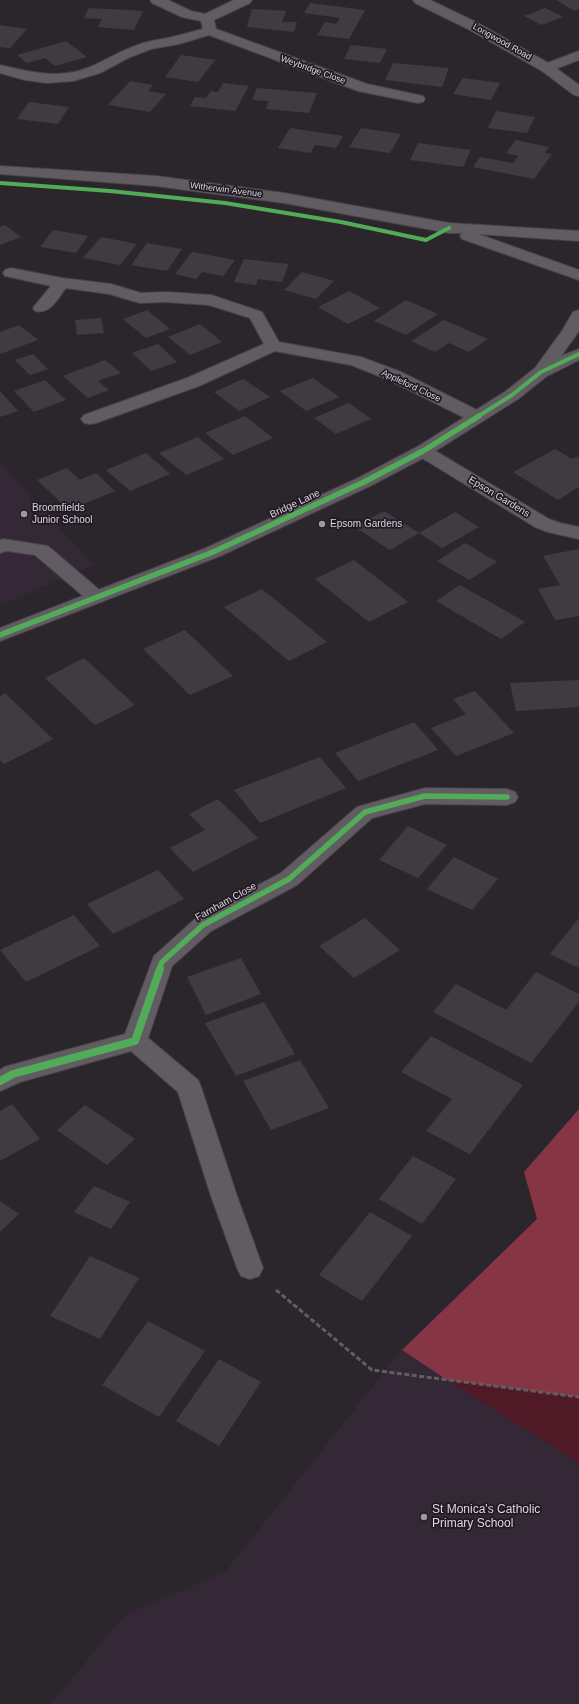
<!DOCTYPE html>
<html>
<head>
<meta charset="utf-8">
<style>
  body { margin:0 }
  canvas { display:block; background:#2b262b }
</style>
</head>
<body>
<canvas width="579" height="1704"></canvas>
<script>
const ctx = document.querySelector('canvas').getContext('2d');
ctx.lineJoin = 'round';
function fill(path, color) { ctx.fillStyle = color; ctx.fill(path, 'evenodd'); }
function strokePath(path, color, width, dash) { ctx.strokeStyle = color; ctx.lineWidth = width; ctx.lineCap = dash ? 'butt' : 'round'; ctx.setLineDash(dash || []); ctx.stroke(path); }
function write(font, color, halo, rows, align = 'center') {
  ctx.font = font + ' Arial,sans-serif'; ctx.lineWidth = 3.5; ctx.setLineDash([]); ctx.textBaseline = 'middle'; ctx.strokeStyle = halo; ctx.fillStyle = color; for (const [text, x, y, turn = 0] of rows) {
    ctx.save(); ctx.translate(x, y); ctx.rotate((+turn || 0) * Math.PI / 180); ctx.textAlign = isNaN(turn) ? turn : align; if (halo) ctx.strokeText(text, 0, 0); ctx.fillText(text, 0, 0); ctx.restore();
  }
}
fill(new Path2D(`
  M0,463l94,102 -94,40z
  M402,1350l177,112v242h-528l74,-89 100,-43z`), '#342836');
fill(new Path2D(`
  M447,1380l132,17v66z`), '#4f1925');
fill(new Path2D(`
  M579,1109v288l-132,-17 -45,-30 135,-131 -13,-47z`), '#863544');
fill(new Path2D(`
  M556,0h23v9l-4,2z
  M310,3l55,7 -16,29 -32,-4 8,-13 11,2 4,-6 -36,-5z
  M89,8l54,3 -9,19 -36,-3 4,-8 -18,-1z
  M545,8l18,9 -22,8 -17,-9z
  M252,9l34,2 -4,11h15l-3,10 -47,-5z
  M0,25l27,4 -17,19 -10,-1z
  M66,41l21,16 -32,9 -10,-8 -18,5 -10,-8z
  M351,45l36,4 -7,14 -36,-4z
  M181,55l34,5 -17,22 -33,-5z
  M393,63l56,5 -7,19 -57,-7z
  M463,78l37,5 -9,17 -38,-6z
  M130,81l23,4 -5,6 18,3 -16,18 -42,-7z
  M223,83l26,3 -14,25 -45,-5 5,-9 11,1 5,-7 7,1z
  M257,88l60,5 -8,20 -43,-4 3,-8 -17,-1z
  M29,102l40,5 -11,17 -41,-5z
  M496,111l39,6 -8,16 -39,-5z
  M290,128l53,8 -7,12 -21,-3 -4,8 -33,-5z
  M361,128l40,6 -11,19 -41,-6z
  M516,140l33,7 -4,6 7,1 -18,25 -61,-12 7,-10 33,6 5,-7 -12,-3z
  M418,143l53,7 -8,17 -53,-7z
  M5,225l16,12 -21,8v-18z
  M53,230l35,6 -12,17 -36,-6z
  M101,237l36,7 -17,21 -37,-7z
  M147,243l35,6 -15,22 -36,-6z
  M192,252l43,8 -12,16 -21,-4 -6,7 -21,-5z
  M244,259l45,5 -7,18 -24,-3 -2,6 -22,-3z
  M302,272l32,9 -18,18 -32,-9z
  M349,291l31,17 -32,16 -30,-17z
  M406,300l32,14 -32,21 -32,-14z
  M147,310l23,19 -24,9 -23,-19z
  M101,318l3,15 -27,2 -2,-15z
  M444,320l44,19 -19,13 -20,-9 -14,9 -24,-11z
  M200,324l22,18 -32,13 -22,-18z
  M19,325l19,15 -38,14v-22z
  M158,344l19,18 -26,9 -19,-18z
  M33,354l15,15 -18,6 -15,-15z
  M105,360l16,13 -23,8 11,9 -21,8 -25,-22z
  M313,378l26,19 -33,14 -26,-20z
  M243,379l27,18 -31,14 -25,-19z
  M45,380l21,20 -32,12 -20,-21z
  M0,391l18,20 -18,6z
  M349,403l22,16 -35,15 -22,-16z
  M245,416l28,22 -40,17 -28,-22z
  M198,437l26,22 -38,16 -27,-22z
  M555,449l17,10 7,-3v33l-2,-1 -19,12 -45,-28z
  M146,453l24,21 -40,17 -24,-21z
  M67,468l13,12 16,-7 19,18 -46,19 -32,-30z
  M384,511l35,22 -29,17 -35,-23z
  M455,512l24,15 -37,21 -23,-15z
  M465,543l32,19 -28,18 -32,-19z
  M579,549v67l-24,4 -17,-31 22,-4 -17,-29z
  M354,560l54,42 -39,20 -54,-43z
  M460,585l65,37 -24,17 -65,-38z
  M262,589l65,53 -38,19 -65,-54z
  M185,630l48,46 -43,19 -47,-46z
  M84,658l51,47 -40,20 -50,-47z
  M579,680v27l-63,4 -6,-28z
  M475,691l39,42 -58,23 -25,-28 35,-14 -13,-15z
  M5,693l48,46 -49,25 -4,-4v-64z
  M414,722l24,28 -80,31 -23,-28z
  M320,757l26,31 -86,35 -26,-33z
  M218,799l40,39 -65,34 -23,-24 35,-18 -16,-16z
  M408,826l39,19 -29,33 -39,-18z
  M454,857l44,22 -26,31 -45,-21z
  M158,870l26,29 -71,35 -26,-30z
  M74,915l26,31 -74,36 -26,-32z
  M365,918l35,32 -46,28 -35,-32z
  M579,918v50l-29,-14z
  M241,958l20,36 -55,21 -19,-38z
  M536,972l43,22v8l-48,61 -98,-51 23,-28 50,26z
  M264,1002l31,52 -59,22 -31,-53z
  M431,1036l92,49 -53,69 -44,-23 26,-32 -51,-27z
  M300,1060l29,48 -58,22 -28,-49z
  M12,1104l28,35 -40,22v-50z
  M85,1105l50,34 -28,26 -50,-35z
  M413,1156l43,23 -34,45 -43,-25z
  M94,1186l36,16 -19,27 -37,-17z
  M0,1201l19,13 -19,18z
  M370,1212l42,24 -50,65 -43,-26z
  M90,1256l49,22 -39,61 -50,-23z
  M148,1321l57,30 -46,66 -57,-32z
  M219,1359l42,23 -42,64 -43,-25z`), '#3f3c41');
const lane = new Path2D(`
  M4,539l44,7 55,47 3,4 -3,4 -7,2 -7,-2 -54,-46 -28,-4 -7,2v-13z`);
const street = new Path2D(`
  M150,0h18l23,11 14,3 29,-14h18l-2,3 -36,17 2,9 151,55 51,11 5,1 2,3 -2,3 -5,1 -60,-12 -149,-56 -30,9 -28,5 -23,9 -28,15 -27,8 -26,2 -22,-3 -25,-7v-8c30,7 60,15 90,2 18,-8 34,-18 53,-24 11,-3 22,-4 33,-7 9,-2 18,-5 27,-7l-2,-8 -19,-4 -30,-14z
  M579,51v9l-32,12 -5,-1 -2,-3 2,-3z
  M11,268l51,10 49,6 30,9 25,-1 45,3 51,17 17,30 82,15 40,15 82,41 3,4 -3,4 -6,1 -6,-1 -82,-41 -38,-15 -76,-14 -76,35 -103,37 -6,1 -6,-1 -3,-4 3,-4 103,-37 77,-34 -14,-26 -41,-13 -43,-3 -26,1 -31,-9 -43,-6c-8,10 -16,27 -31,23l-2,-3 18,-22 -46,-10 -2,-3 2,-3z
  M423,446l6,1 120,72 11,4 19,4v12l-31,-7 -13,-5 -118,-72 -3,-4 3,-4z
  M425,788l82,1 8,3 3,5 -3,5 -8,3 -82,-1 -53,14 -75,67 -86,46 -39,35 -24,72 50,42 3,7 36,109 26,72 -4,8 -9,3 -9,-3 -4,-8 -26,-72 -33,-104 -47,-41 -111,31 -20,9v-21l4,-3 121,-33 29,-78 41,-37 86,-46 76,-66z`);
const secondary = new Path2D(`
  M413,0h17l48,23 74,42 27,20v11l-5,-1 -32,-24 -74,-42 -53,-26z
  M0,166l156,10 128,17 165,30 130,8v10l-101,-7 101,36v10l-117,-41 -2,-3 2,-3h-13l-165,-30 -128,-17 -156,-12z
  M579,310v21l-18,25 18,-7v11l-32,16 -29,23 -89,56 -59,31 -150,70 -220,85v-13l206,-80 152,-70 59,-31 89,-56 29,-23 27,-37 11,-19z`);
strokePath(lane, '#474348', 2);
strokePath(street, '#474348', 2);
strokePath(secondary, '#474348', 2);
strokePath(new Path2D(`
  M276,1290l96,80 207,27`), '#615e62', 3, [5, 2.5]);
fill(lane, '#605c61');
fill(street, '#605c61');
fill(secondary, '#605c61');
strokePath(new Path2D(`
  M0,183l110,8 115,12 116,19 85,18 23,-12
  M477,417l35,-22 29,-23 38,-18`), '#51ab58', 4);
strokePath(new Path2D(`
  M0,635l213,-83 151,-70 59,-31 56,-35
  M159,970l3,-8 41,-37 86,-46 76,-67 60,-16 82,1`), '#51ab58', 5.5);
strokePath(new Path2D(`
  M0,1081l13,-7 122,-33 25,-72`), '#51ab58', 8);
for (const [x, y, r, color] of [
  [24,514,4,"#9e989f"],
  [322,524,4,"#9e989f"],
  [424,1517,4,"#9e989f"]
]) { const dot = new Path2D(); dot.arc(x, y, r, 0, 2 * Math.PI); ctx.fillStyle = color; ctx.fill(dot); strokePath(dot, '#221924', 1.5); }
write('9px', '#dcd6de', '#221924', [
  ["Longwood Road",502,42,29],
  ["Weybridge Close",313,70,20],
  ["Witherwin Avenue",226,190,7],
  ["Appleford Close",411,386,25]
]);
write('10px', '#dcd6de', '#221924', [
  ["Epson Gardens",499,497,31],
  ["Bridge Lane",295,504,-25],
  ["Farnham Close",226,902,-29]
]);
write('10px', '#dcd6de', '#221924', [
  ["Broomfields",32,508],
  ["Junior School",32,520],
  ["Epsom Gardens",330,524]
], 'left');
write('12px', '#dcd6de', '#221924', [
  ["St Monica's Catholic",432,1510],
  ["Primary School",432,1524]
], 'left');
</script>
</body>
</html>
